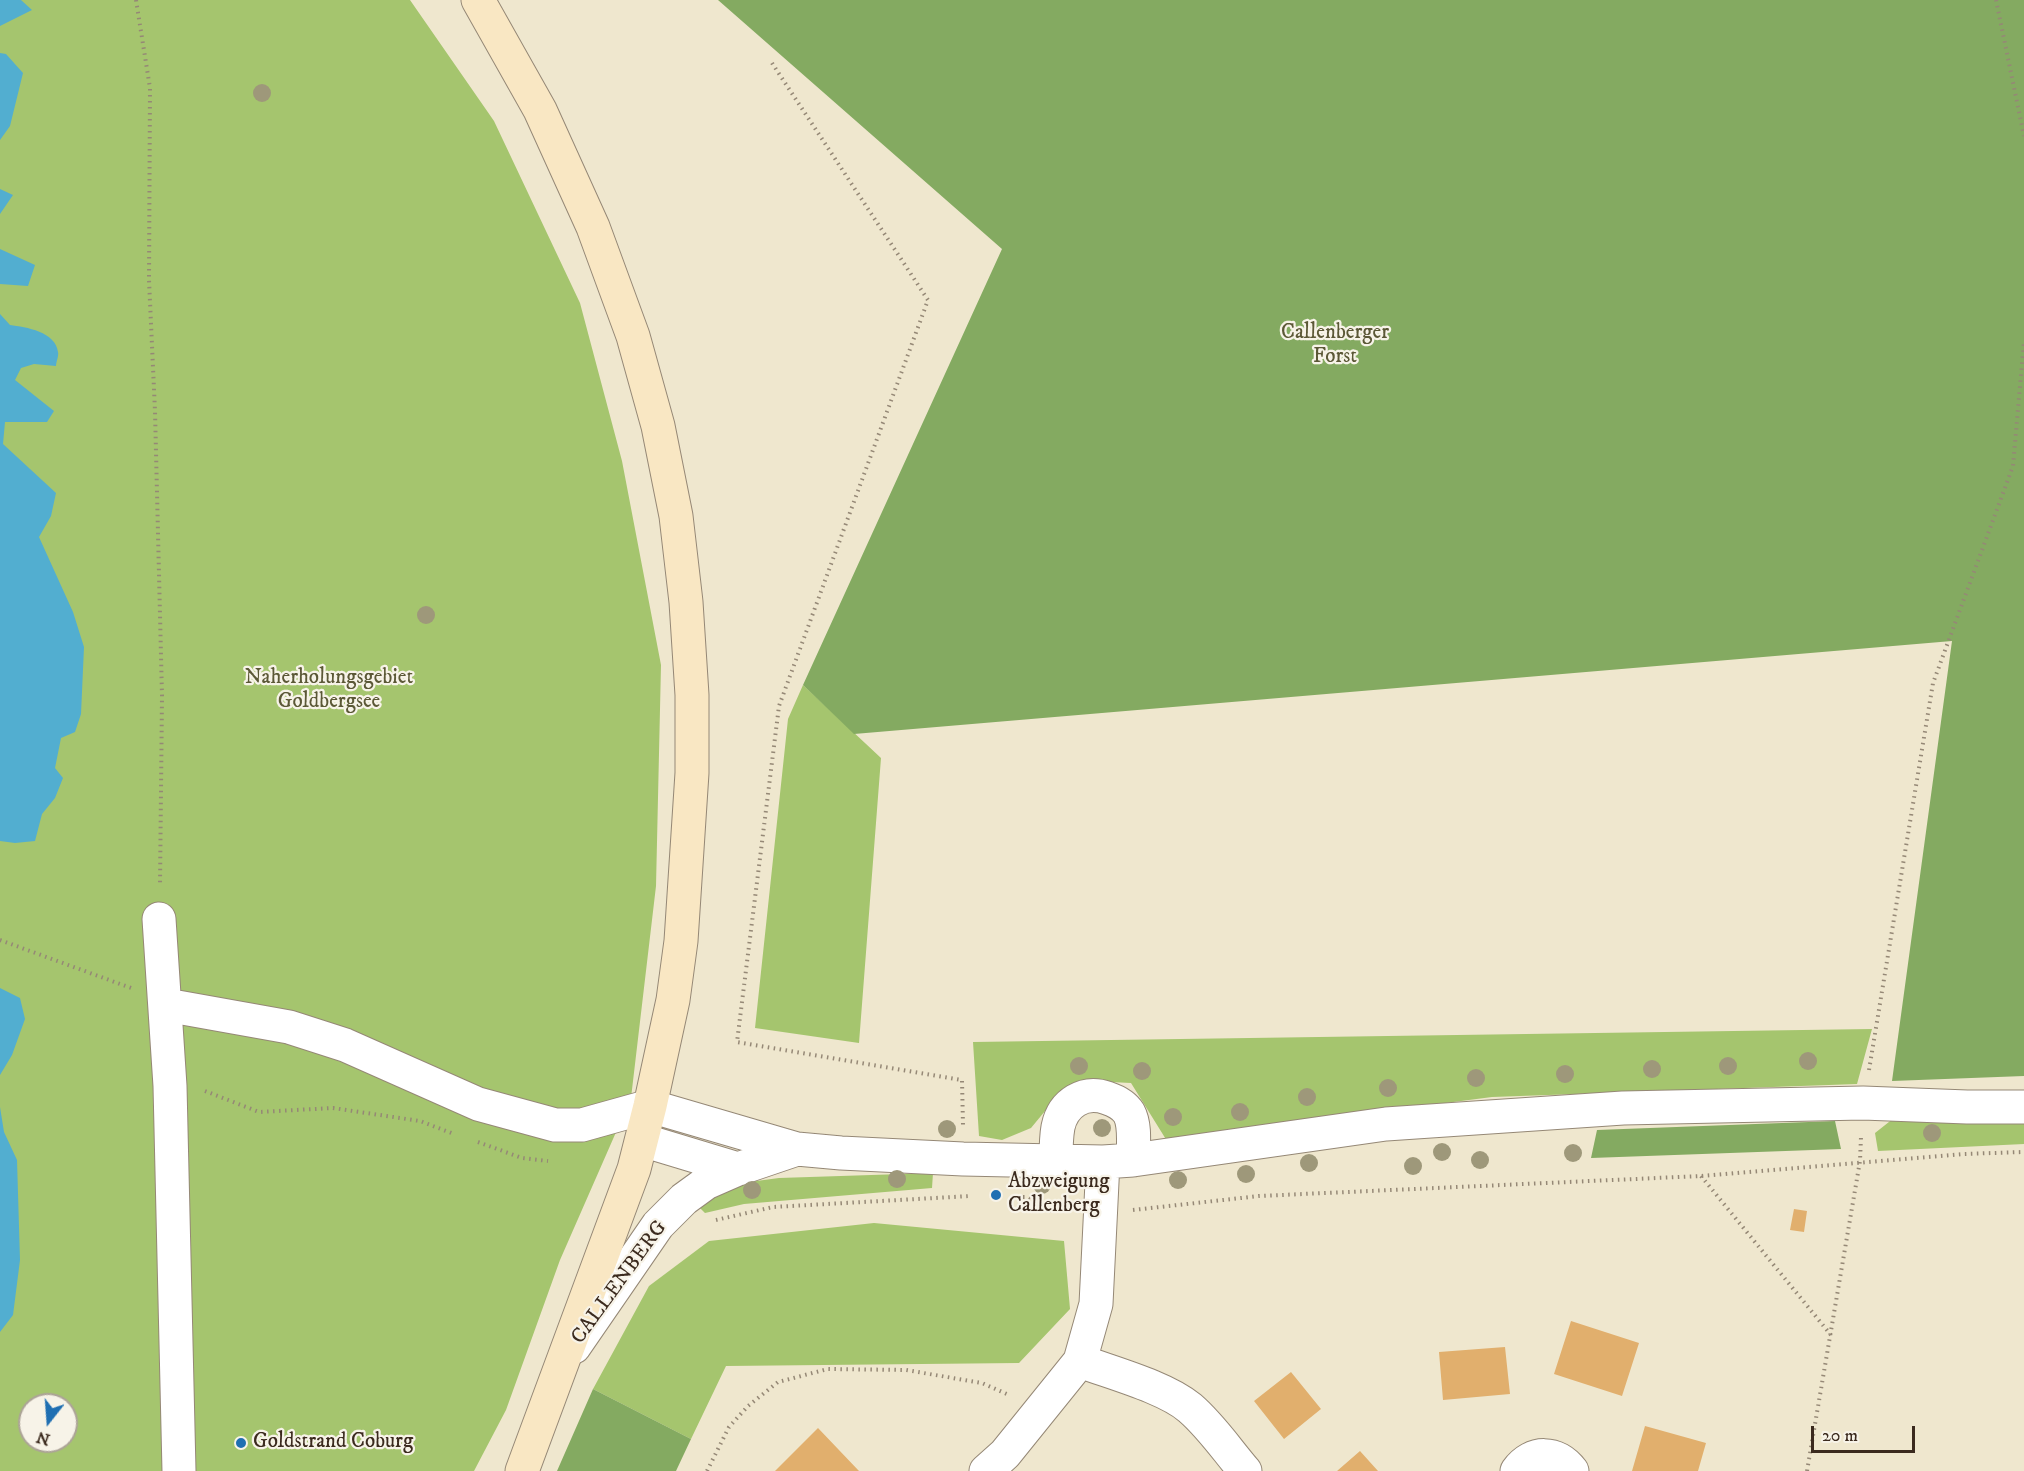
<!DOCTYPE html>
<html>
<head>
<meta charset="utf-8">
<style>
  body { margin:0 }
  #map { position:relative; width:2024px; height:1471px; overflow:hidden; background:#efe7ce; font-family:"IM FELL DW Pica",serif }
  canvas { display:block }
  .north { position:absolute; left:18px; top:1393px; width:60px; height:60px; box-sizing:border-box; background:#f7f3e8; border:2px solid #aca397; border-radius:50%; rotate:197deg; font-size:16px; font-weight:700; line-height:24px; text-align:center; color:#3b2a1e }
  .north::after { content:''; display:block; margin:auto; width:21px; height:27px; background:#1f6fb2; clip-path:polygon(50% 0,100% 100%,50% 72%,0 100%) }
  .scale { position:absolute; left:1811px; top:1426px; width:104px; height:27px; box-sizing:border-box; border:3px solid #3b2a1e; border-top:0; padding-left:8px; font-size:18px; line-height:21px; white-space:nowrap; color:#3b2a1e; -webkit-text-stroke:4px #f7f3e8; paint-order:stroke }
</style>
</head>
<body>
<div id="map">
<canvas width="2024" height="1471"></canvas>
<div class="north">N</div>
<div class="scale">20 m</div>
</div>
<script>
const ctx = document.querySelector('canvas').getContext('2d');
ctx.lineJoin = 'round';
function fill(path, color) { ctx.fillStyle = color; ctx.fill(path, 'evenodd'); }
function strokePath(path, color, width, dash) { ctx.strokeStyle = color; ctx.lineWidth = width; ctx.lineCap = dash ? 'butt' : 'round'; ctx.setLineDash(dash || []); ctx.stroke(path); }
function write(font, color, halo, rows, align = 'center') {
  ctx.font = font + ' "IM FELL DW Pica",serif'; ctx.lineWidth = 4.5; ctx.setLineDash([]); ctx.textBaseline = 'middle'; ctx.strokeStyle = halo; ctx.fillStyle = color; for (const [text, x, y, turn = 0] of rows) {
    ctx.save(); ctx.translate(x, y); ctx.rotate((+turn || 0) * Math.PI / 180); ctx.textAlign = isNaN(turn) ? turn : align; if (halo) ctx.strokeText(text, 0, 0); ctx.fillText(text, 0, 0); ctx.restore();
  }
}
fill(new Path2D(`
  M0,0h410l84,121 86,182 42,158 39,204 -5,221 -25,212 -71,162 -54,150 -32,61h-474zM30,1405h36v36h-36z
  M803,685l78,73 -22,285 -104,-15 33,-309z
  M1872,1029l-15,55 -365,13 -263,34 -62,10 -36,-58 -41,-2 -26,7 -33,40 -29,12 -23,-4 -6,-94z
  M1894,1118l76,6 54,-2v22l-146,7 -3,-18z
  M933,1173l-1,15 -188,16 -39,9 -7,-7 36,-22 45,-6z
  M874,1223l190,18 6,68 -51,54 -293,3 -35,73 -98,-50 56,-103 60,-45z`), '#a5c56e');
fill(new Path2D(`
  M718,0h1306v1076l-132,5 60,-440 -1098,93 -51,-49 199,-436z
  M1835,1121l6,28 -250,9 6,-28z
  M593,1389l98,50 -15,32h-119z`), '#84aa61');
fill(new Path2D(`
  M0,0h21l11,10 -32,16z
  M0,53l6,1 17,19 -13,53 -10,14z
  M0,189l13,6 -13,19z
  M0,249l35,16 -7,21 -28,-2z
  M0,314l10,11c16,2 46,7 48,27 1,4 -2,10 -2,14l-22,-2 -13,4 -6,12 39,31 -7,11h-42l-2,22 53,49 -5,23 -12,21 34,75 11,35 -3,67 -6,18 -14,6 -6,30 8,10 -8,20 -13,16 -7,27 -20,2 -15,-2z
  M0,988l20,10 5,21 -13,36 -12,20z
  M0,1107l4,25 13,28 3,100 -7,55 -13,17z`), '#52aed0');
fill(new Path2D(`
  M1794,1209l13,2 -3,21 -14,-2z
  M1571,1321l68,22 -17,53 -68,-22z
  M1505,1347l5,47 -67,6 -4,-48z
  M1291,1372l30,37 -37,30 -30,-38z
  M1645,1426l61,17 -8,28h-66z
  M818,1428l41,43h-84z
  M1360,1451l18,20h-41z`), '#e1af6d');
const street = new Path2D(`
  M159,919l11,167 9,385
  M166,1005l123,22 56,18 133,59 77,21h27l68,-19 147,43 44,4 122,6 140,3 30,-2 253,-36 237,-16 240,-5 104,4h57
  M642,1140l96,29
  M1056,1160c0,-10 0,-22 2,-33 5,-24 26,-37 49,-29 9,3 17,7 22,15 7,13 4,33 4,47
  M574,1347l84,-122 26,-26 22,-16 32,-14 59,-20
  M1080,1361c32,12 85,26 110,47 21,18 37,42 55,63
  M986,1471l19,-17 75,-93 16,-57 7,-142
  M1517,1471c15,-21 40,-20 55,0`);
const secondary = new Path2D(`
  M478,0l62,110 53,117 40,109 25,90 18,90 10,86 6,93v78l-11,168 -8,59 -23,106 -16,63 -112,302`);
strokePath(street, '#958876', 35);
strokePath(secondary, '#958876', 35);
strokePath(new Path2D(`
  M136,0l14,88 -1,192 6,131 7,285 -2,189
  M1996,0l28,136
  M772,63l156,237 -149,406 -42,336 225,38 1,45
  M0,940l131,48
  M1869,1070l64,-387 80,-217 11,-125
  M205,1091l54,21 74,-4 87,13 34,13
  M478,1142l44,16 26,3
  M1701,1176l130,159
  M1023,1197h4l23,14h18
  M1133,1210l126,-14 442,-20 263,-22 60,-2
  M716,1220l57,-13 197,-11
  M707,1471l22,-44 19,-21 30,-24 50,-13 78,1 76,13 27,12
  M1807,1471l53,-310 1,-24`), '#958876', 4, [1.5, 4.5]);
strokePath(street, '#fff', 33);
strokePath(secondary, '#f9e7c3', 33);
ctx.fillStyle = '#9e987a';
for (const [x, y] of [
  [262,93],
  [426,615],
  [1808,1061],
  [1079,1066],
  [1728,1066],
  [1652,1069],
  [1142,1071],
  [1565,1074],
  [1476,1078],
  [1388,1088],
  [1307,1097],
  [1240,1112],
  [1173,1117],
  [1102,1128],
  [947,1129],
  [1932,1133],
  [1442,1152],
  [1573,1153],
  [1480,1160],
  [1309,1163],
  [1413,1166],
  [1246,1174],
  [897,1179],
  [1178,1180],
  [1042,1185],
  [752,1190]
]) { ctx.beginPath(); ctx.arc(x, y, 9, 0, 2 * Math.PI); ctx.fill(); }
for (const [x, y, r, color] of [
  [996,1195,6,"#1f6fb2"],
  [241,1443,6,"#1f6fb2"]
]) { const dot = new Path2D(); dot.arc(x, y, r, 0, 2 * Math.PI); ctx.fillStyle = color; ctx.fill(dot); strokePath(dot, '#f7f3e8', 2); }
write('21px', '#5b5836', '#f7f3e8', [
  ["Callenberger",1335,334],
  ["Forst",1335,358],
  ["Naherholungsgebiet",329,679],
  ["Goldbergsee",329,703]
]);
write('21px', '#3b2a1e', '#f7f3e8', [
  ["Abzweigung",1008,1183],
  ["Callenberg",1008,1207],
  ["Goldstrand Coburg",253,1443]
], 'left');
write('21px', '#3b2a1e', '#f7f3e8', [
  ["CALLENBERG",620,1283,-54]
]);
</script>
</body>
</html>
